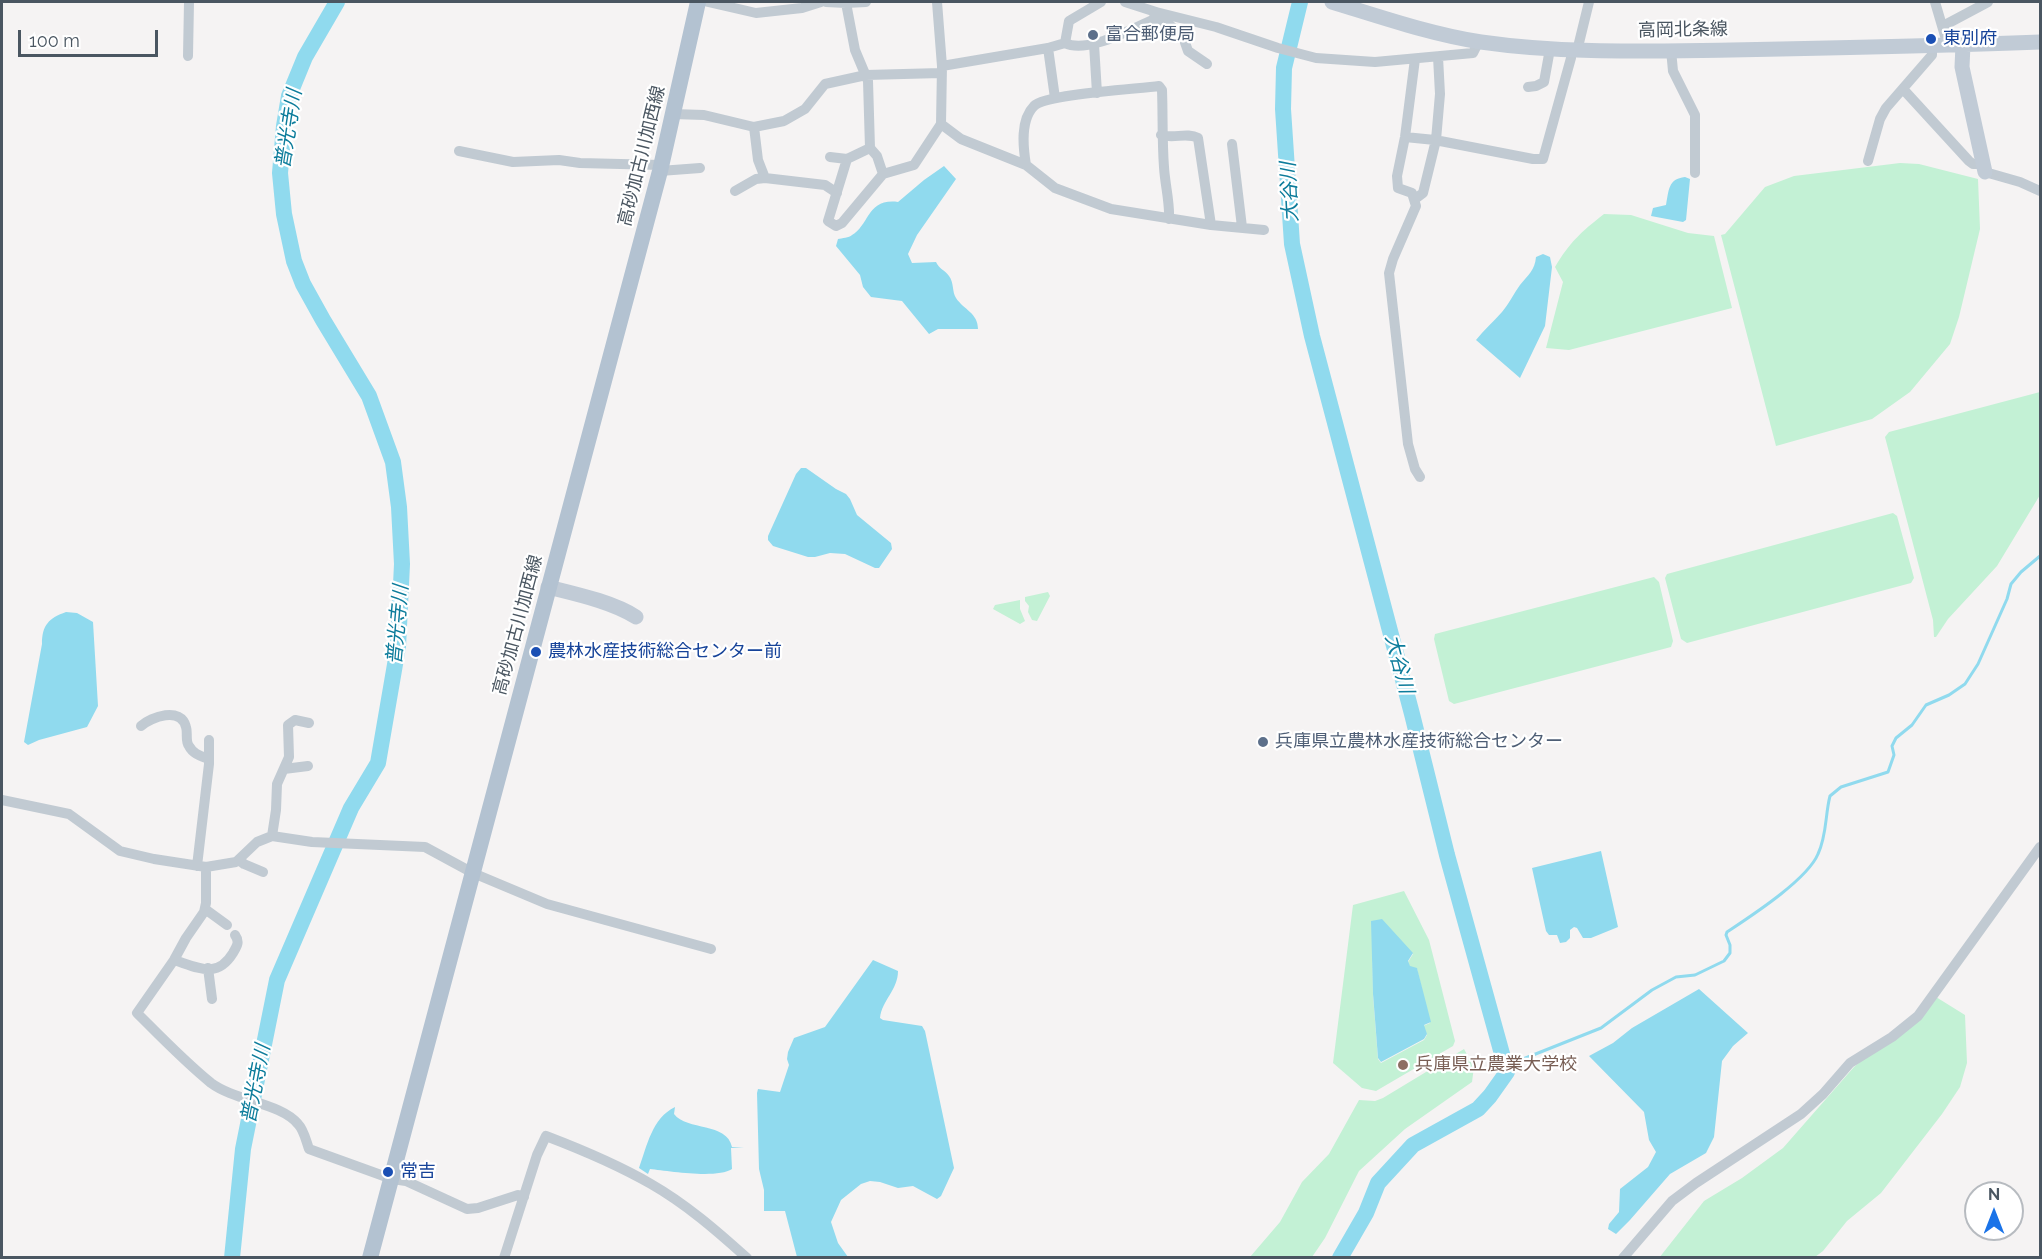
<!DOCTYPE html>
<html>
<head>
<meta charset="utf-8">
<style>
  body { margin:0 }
  #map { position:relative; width:2042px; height:1259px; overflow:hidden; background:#f5f3f3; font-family:Raleway,sans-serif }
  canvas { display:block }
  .frame { position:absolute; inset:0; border:3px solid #4a5661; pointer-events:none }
  .north { position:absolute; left:1964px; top:1181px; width:60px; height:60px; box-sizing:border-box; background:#fff; border:2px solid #b7bbc0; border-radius:50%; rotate:0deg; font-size:16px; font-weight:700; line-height:24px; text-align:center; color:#4a5661 }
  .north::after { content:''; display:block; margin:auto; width:21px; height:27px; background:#1a73e8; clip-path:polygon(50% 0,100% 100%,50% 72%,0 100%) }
  .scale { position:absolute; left:18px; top:30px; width:140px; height:27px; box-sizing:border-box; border:3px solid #4a5661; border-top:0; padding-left:8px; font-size:18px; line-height:21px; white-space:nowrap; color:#4a5661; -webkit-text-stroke:4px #fff; paint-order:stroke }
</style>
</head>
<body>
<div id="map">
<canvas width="2042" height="1259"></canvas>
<div class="frame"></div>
<div class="north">N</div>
<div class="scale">100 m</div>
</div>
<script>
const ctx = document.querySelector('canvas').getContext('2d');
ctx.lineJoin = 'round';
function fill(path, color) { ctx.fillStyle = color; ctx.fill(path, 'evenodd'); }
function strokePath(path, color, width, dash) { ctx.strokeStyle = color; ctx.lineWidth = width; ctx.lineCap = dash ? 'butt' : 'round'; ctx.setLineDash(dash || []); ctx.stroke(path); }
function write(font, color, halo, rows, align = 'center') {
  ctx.font = font + ' Raleway,"Noto Sans JP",sans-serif'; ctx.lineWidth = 4.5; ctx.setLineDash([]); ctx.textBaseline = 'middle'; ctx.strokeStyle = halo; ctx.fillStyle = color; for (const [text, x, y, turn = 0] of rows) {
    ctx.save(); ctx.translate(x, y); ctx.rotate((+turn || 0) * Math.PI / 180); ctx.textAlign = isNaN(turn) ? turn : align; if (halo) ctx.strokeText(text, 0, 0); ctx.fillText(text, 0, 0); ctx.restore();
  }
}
fill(new Path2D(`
  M1900,163l19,1 59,15 2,50 -21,88 -9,27 -40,48 -38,27 -96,27 -55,-211 4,-1 40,-47 29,-11z
  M1604,214l27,1 57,18 26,3 18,72 -163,42 -23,-2 17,-66 -8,-15c15,-25 26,-35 49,-53z
  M2040,392v103l-43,71 -49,53 -12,18h-2l-1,-17 -48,-183 4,-5z
  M1893,513l4,3 17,62 -3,5 -224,60 -6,-4 -16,-61 2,-4z
  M1654,577l5,5 14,59 -2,6 -217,57 -5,-3 -15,-62 1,-5z
  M1048,592l2,4 -13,25 -5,-1 -4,-8 1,-6 -4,-5v-4z
  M1020,600v9l5,12 -5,3 -27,-15 2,-4z
  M1404,891l25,49 26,101 -2,5 -77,45 -14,-3 -29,-25 20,-158zM1372,921l41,33 -5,8 2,5 7,2 13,54 -7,3 4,9 -3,5 -43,23 -3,-4 -5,-64z
  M1936,997l29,18 2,48 -7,24 -18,27 -61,79 -34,28 -24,30 -8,6 -156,1 45,-57 38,-23 41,-30 71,-81z
  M1464,1049l10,18 -2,15 -67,47 -46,42 -34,67 -13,19h-62l30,-35 22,-40 27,-28 30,-54 16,1 8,-3z`), '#c3f1d5');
fill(new Path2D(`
  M944,166l12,13 -39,56 -9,19 4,9 24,-1c3,7 9,8 13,14 5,6 3,16 7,22 8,12 22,15 22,31h-40l-9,5 -27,-33 -31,-4 -8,-10 -3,-12 -24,-29 2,-7c4,-1 11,-1 14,-4 17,-9 15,-37 46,-33l26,-22z
  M1685,177l5,2 -4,41 -3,2 -32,-6 2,-8 13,-3c3,-15 2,-26 19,-28z
  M1543,254l7,3 2,10 -7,59 -25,52 -44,-38c8,-10 17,-18 26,-28 7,-8 12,-19 18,-27 8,-10 15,-15 16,-28z
  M801,468h5l30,21 10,5 4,5 7,16 34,28 1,6 -13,19h-4l-30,-14 -15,-1 -15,4h-7l-35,-11 -5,-6v-4l28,-62z
  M66,612l11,1 16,9 5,84 -11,21 -48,13 -11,5 -4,-3 18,-98c0,-19 7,-26 24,-32z
  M1601,851l17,76 -27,11h-8l-6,-10 -3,-1 -4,3v8l-4,4 -6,1 -3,-8h-8l-3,-4 -14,-63z
  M1382,919l31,34 -5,8 2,5 7,2 14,54 -7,3 3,9 -3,5 -43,23 -3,-4 -5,-64 -2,-73z
  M873,960l25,11c0,19 -16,29 -18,47l3,2 39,6 3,5 29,137 -13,28 -4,3 -24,-13 -15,2 -18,-6 -10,-1 -9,3 -20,16 -10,22 7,21 10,14h-51l-12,-46h-21v-21l-5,-21 -2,-76 1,-4 22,3 9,-27 -2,-6 1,-7 6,-14 31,-11z
  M1699,989l49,44 -15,13 -11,15 -8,76 -8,16 -36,21 -40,46 -14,14 -8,-5 1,-5 10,-12 1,-23 28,-22 8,-15 -7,-12 -5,-28 -55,-56 24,-13 19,-15z
  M675,1107l-1,7c13,17 53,8 58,33h12l-13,1 1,21c-15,10 -64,2 -82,0l-2,5 -9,-6c8,-22 13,-50 36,-61z`), '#90daee');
strokePath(new Path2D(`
  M1507,1072l16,-13 78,-31 51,-38 24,-13 19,-2 29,-14 6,-8v-8l-4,-10 1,-3c24,-16 80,-52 91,-78 9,-19 7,-39 12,-58l11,-9 47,-15 6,-17 -2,-9 4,-8 16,-13 14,-20 23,-10 16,-11 13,-20 29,-65 4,-15 10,-12 19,-16`), '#90daee', 3);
strokePath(new Path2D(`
  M1300,2l-16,66 -1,41 9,135 20,92 100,378 35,141 60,217 -17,24 -12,13 -65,36 -35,38 -12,30 -26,45
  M232,1258l11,-109 34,-169 74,-172 27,-45 20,-116 4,-83 -3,-57 -6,-45 -24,-66 -46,-76 -20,-36 -9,-23 -10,-47 -4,-41 4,-47 5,-30 16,-39 32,-55`), '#90daee', 16);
strokePath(new Path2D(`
  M708,2l48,11 46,-5 19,-6
  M826,2l20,1 20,-1
  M1125,2l31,10 60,15 62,21 38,10 59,4 98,-9 6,-12
  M1935,2l13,44
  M846,3l9,47 13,31 2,67 7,8 6,18
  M1153,20l11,1 18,13 6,17 19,13
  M1943,26l45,-24
  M1065,43c22,11 66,-14 88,-23l3,-8
  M1094,44l3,49
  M1048,48l7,50
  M1671,50l2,21 22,44v58
  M1577,51l12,-49
  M188,56l1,-54
  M1415,59l-10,78 -8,39 1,12 14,5 4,13 -23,53 -4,14 19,171 7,25 5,8
  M942,66l106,-18 17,-5 4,-22 32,-19
  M1528,87l8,-1 8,-4 6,-33
  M1903,89l66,72 4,3h10
  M673,114l31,1 50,12 30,-6 21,-12 20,-25 41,-9 75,-2
  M941,124l20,15 65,26 29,23 56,21 100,16 53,5
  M754,127l4,33 7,18
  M1161,135c13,4 26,-3 37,3l13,87
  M1405,137l30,3 98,19h10l28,-101v-8
  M1232,144l10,83
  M870,148l-23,11 -19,62 8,5 6,-3 41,-49 31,-9 27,-41 1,-58 -5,-64
  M459,151l54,11 46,-2 21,3 81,2
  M830,157l17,2
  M1868,161l12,-42 6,-11 46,-53v-9
  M1026,165c-3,-18 -6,-45 8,-59 11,-12 103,-17 125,-20l3,4c1,26 0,51 2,77 1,18 6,35 5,52
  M660,171l40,-3
  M1985,172l35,10 20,9
  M735,191l21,-12 9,-1 60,7 12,8
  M1415,199l8,-6 13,-53 4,-46 -2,-37
  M141,726c10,-9 40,-20 45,1 2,6 -1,14 3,19 4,8 12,10 20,13
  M284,769l24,-3
  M2,800l67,14 51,37 34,8 52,8 30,-5 21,-20 15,-6 40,6 113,5 48,26 74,31 164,45
  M272,836l4,-26 1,-26 12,-27 -1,-32 7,-5 14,3
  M239,860l5,4 19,8
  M197,866l12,-102v-24
  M206,867v36l-2,9 -18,26 -12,22 -37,53c24,24 48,49 74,70 24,18 70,20 87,41 6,6 8,17 11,25l83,30 14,2 61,28 11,-1 40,-13 6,2
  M205,909l22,16
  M174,960c25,8 43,19 59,-7 4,-7 7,-11 2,-18
  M208,968l4,31
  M504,1258l33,-103 9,-19c34,13 74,30 105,48 35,20 66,47 96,74
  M1623,1258l49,-57 24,-18 105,-69 22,-20 27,-31 42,-26 26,-21 122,-169`), '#c1cad2', 10);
strokePath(new Path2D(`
  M1332,2c49,15 98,32 149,40 83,12 167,9 250,8 103,-2 206,-4 309,-8
  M1963,45l-1,22 23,105
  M548,587c28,7 65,15 88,30`), '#c1cbd6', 15);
strokePath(new Path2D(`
  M370,1258l290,-1087 38,-169`), '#b3c2d1', 16);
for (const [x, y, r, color] of [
  [1093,35,6,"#5c6f8a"],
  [1931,39,6,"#1a4fb4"],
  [536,652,6,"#1a4fb4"],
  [1263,742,6,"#5c6f8a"],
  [1403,1065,6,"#8d6e63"],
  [388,1172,6,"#1a4fb4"]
]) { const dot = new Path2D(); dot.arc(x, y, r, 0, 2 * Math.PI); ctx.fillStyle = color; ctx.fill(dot); strokePath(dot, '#fff', 2); }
write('18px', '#4a5661', '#fff', [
  ["高岡北条線",1683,30,-1],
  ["高砂加古川加西線",642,156,-76],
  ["高砂加古川加西線",518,625,-75]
]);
write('18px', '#4e5e75', '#fff', [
  ["富合郵便局",1105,35],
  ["兵庫県立農林水産技術総合センター",1275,742]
], 'left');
write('18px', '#164399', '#fff', [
  ["東別府",1943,39],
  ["農林水産技術総合センター前",548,652],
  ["常吉",400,1172]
], 'left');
write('18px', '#785e54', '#fff', [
  ["兵庫県立農業大学校",1415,1065]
], 'left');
write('italic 20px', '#0c7c9b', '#fff', [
  ["普光寺川",289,129,-81],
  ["大谷川",1290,192,-93],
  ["普光寺川",398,625,-85],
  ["大谷川",1399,664,75],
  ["普光寺川",256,1084,-79]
]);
</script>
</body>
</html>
